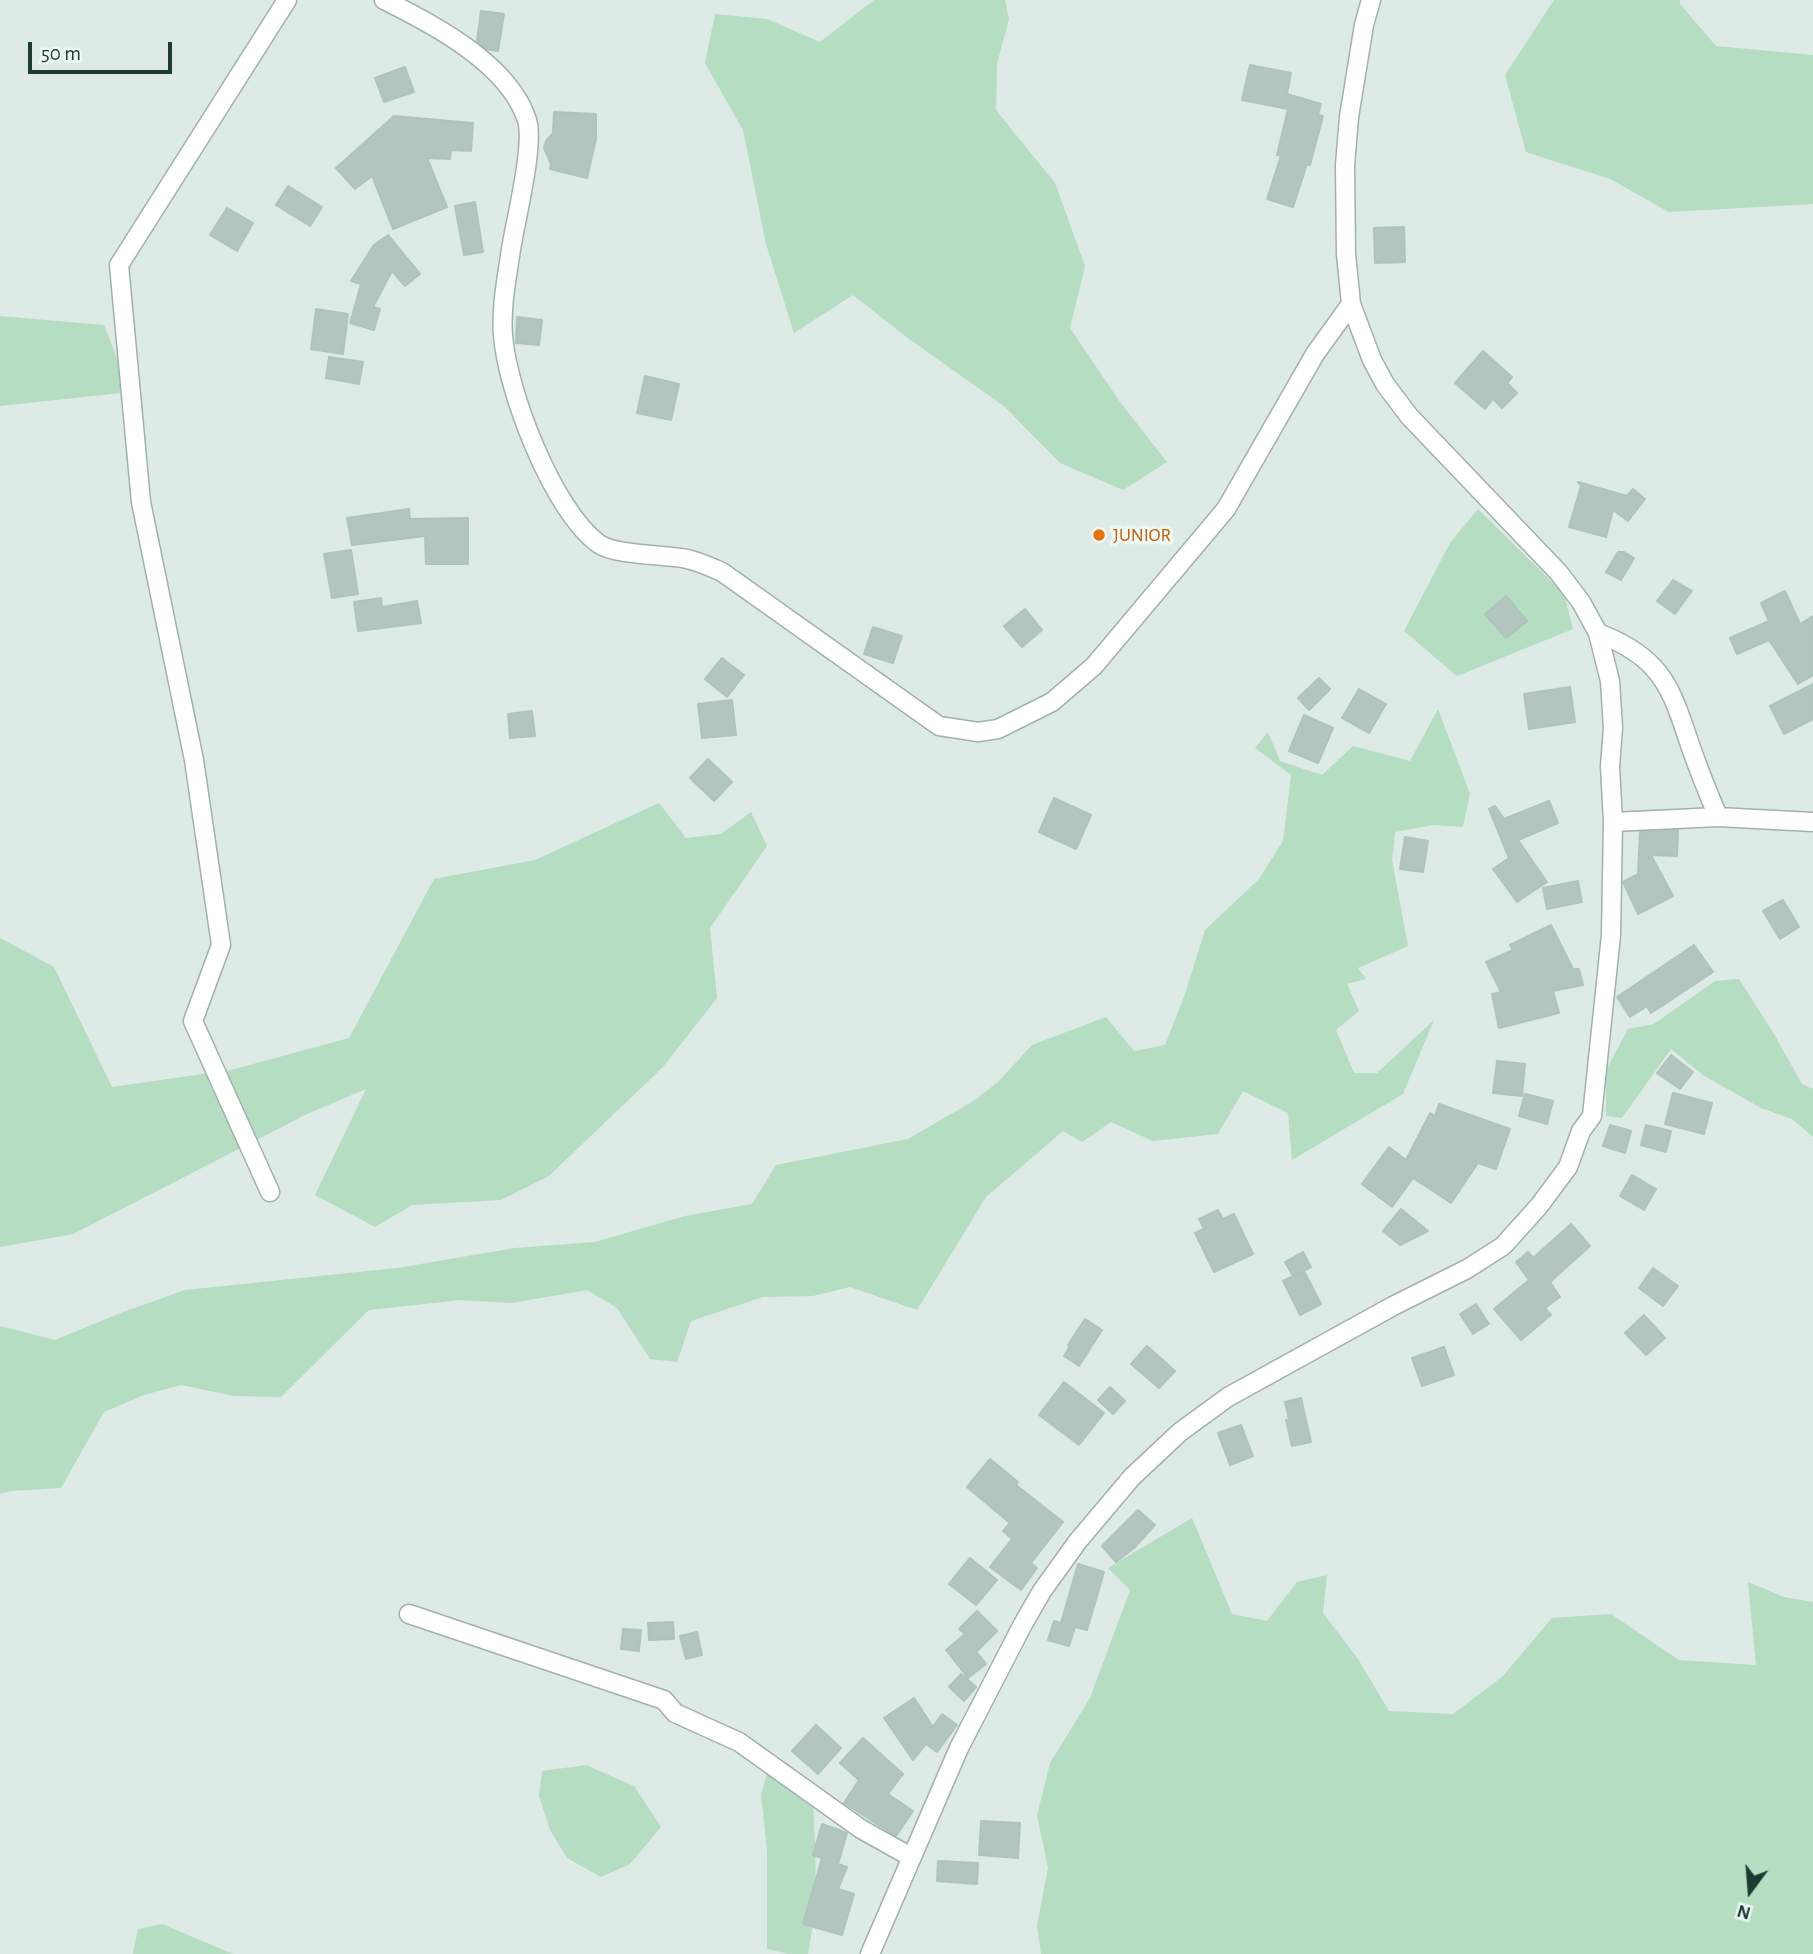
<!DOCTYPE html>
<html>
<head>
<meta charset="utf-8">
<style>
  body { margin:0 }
  #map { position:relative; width:1813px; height:1954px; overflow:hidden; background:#ddeae5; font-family:"Alegreya Sans",sans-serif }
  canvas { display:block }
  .north { position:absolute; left:1715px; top:1856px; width:70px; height:70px; -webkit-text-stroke:5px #edf7f3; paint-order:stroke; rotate:196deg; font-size:19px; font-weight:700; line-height:28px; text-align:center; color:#1e3a34 }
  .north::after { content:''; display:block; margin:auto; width:24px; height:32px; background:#1e3a34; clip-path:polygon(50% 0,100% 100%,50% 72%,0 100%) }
  .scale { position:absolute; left:28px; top:42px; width:144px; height:32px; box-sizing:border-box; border:4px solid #1e3a34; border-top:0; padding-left:9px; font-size:21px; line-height:24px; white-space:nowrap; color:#1e3a34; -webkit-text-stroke:5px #edf7f3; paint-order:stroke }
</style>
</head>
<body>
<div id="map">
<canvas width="1813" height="1954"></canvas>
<div class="north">N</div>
<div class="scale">50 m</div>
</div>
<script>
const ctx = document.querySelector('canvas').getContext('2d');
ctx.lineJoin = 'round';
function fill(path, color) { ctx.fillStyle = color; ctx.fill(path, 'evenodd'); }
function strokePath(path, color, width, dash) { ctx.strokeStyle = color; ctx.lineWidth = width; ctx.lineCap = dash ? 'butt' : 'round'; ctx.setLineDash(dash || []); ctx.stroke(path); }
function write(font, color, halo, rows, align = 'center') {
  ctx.font = font + ' "Alegreya Sans",sans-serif'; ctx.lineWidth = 7; ctx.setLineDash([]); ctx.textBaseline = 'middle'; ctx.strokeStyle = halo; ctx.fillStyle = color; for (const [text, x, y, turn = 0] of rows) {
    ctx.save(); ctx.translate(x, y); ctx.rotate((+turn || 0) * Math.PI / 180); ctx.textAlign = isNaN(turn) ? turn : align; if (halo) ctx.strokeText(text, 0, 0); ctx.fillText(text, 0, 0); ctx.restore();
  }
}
fill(new Path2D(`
  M874,0h131l4,19 -12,45 -1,46 59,73 30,83 -15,62 50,74 47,60 -44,28 -63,-27 -55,-56 -100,-71 -52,-41 -59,38 -28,-89 -23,-114 -38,-67 10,-49 52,5 53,23z
  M1554,0h126v4l36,42 97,9v149l-144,8 -59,-33 -84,-27 -21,-77z
  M0,316l104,9 26,67 -130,14z
  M1478,509l86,85 9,35 -116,47 -53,-45 46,-88z
  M1438,709l32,85 -7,33 -30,-2 -38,7 -3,28 16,86 -50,22 8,11 -19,5 12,27 -23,19 18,43h23l57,-53 -31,74 -111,66 -4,-47 -45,-22 -25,43 -65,7 -42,-19 -29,20 -19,-11 -77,66 -69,113 -67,-23 -37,9 -50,1 -72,24 -14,41 -27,-3 -33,-51 -30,-18 -75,13 -51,-3 -92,10 -88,87 -47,-1 -53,-11 -37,10 -40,17 -43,76 -51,3 -10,3v-168l55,14 68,-28 62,-22 212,-22 118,-20 80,-6 90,-26 67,-12 24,-39 132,-26 67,-39 23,-18 34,-37 74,-28 28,34 31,-6 19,-48 21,-67 54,-51 24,-38 8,-66 -36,-27 13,-16 12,29 42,14 31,-29 57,15z
  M659,803l27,35 35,-4 30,-22 16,34 -57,82 7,70 -54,69 -114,109 -48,24 -89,5 -37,22 -60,-32 51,-106 -59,25 -234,120 -73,13v-309l54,29 58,120 119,-17 118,-32 85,-159 101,-19z
  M1739,979l35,55 28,50 11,5v48l-21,-18 -31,-11 -58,-33 -32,-26 -49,69 -16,-2v-46l22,-41 26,-5 61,-43z
  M1192,1518l40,96 35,7 30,-39 30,-7 -4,38 35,46 31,52 64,3 50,-38 49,-58 59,-4 68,46 77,5 -8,-83 36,15 29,5v352h-772l-4,-29 11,-57 -11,-53 13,-52 40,-65 40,-108 -22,-22z
  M586,1765l48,21 27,41 -31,37 -29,13 -34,-19 -17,-28 -11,-34 3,-25z
  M769,1767l23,1 20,16c3,61 8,110 -4,170h-19l-22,-5v-99l-6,-56z
  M162,1924l71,30h-100l5,-25z`), '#b4ddc1');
const building = new Path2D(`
  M481,11l23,3 -6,37 -12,-2 -9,-8z
  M1250,65l41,8 -4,21 34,10 -3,11 5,1 -13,49 -3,-1 -14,43 -26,-8 14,-43 -4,-1 11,-46 -46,-9z
  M405,67l9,25 -30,10 -9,-24z
  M554,112l42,2v25l-9,39 -37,-9 1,-5 -7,-16 2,-7 7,-8z
  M394,116l79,7 -2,28 -20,-1 -1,9 -23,-1 20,49 -54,22 -21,-53 -17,13 -19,-21z
  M288,186l34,21 -12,19 -34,-21z
  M475,202l8,50 -19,3 -9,-49z
  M227,208l26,15 -16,28 -27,-16z
  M1404,227l1,35 -30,1 -1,-35z
  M388,235l32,39 -15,12 -13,-15 -19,36 7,2 -6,21 -24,-7 11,-39 -10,-3 23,-36z
  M316,309l32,5 -5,40 -32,-5z
  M517,317l25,3 -3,25 -23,-2z
  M1483,351l29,26 -5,6 10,10 -15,15 -9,-9 -8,10 -30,-26z
  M329,357l34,5 -4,22 -33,-6z
  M645,376l34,8 -8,36 -34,-7z
  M1578,482l49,14 6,-7 12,10 -17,22 -15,-11 -7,27 -37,-10 12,-41z
  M409,509l1,10 58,-1v46h-42l-1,-28 -73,9 -5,-27z
  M351,550l7,44 -26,4 -8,-44z
  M1618,552h6l10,6 -13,22 -15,-8z
  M1673,580l19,11 -17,23 -18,-13z
  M1785,591l15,33 13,-8v59l-15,9 -29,-44 -32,14 -7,-16 39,-17 -8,-18z
  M1506,596l21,25 -21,17 -21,-24z
  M381,598l1,9 35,-6 4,22 -63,8 -4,-29z
  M1025,609l17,21 -20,17 -18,-21z
  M873,627l29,9 -9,27 -29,-9z
  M722,658l22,17 -17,22 -22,-18z
  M1319,678l11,11 -21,21 -11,-12z
  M1813,684v35l-29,15 -14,-28z
  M1570,687l5,35 -46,7 -5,-35z
  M1359,689l27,15 -17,29 -27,-15z
  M732,700l4,35 -34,3 -4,-34z
  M532,711l3,25 -25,2 -2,-24z
  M1304,715l29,13 -15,35 -29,-12z
  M708,759l24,23 -18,19 -24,-23z
  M1054,798l37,17 -15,34 -37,-17z
  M1549,801l9,22 -40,17 29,42 -30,20 -24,-33 16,-11 -20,-49 6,-3 9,13z
  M1678,830l-1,26 -26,-1 22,41 -35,18 -15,-32 15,-8 2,-42z
  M1405,837l23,4 -5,31 -23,-3z
  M1578,881l4,21 -35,7 -4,-21z
  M1783,900l16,27 -19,12 -17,-28z
  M1551,925l22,44h6l4,16 -30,6 6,22 -60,15 -7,-34 9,-2 -15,-30 27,-12 -3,-5z
  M1694,945l19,27 -62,41 -4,-7 -17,11 -13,-20z
  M1671,1055l22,17 -13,17 -23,-16z
  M1497,1061l28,3 -3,32 -29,-3z
  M1673,1093l39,10 -8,31 -39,-10z
  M1525,1094l28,7 -6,23 -28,-8z
  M1439,1104l71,25 -14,40 -18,-6 -27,40 -38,-25 -21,29 -30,-23 27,-37 17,13 24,-47 5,3z
  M1610,1125l21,6 -6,22 -22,-7z
  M1646,1125l25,6 -5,21 -25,-7z
  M1632,1175l24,14 -12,21 -24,-14z
  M1401,1209l27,22 -28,14 -17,-14z
  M1218,1210l5,9 11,-5 19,40 -39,18 -19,-39 9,-4 -5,-10z
  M1571,1224l19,22 -40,36 10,15 -15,11 6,7 -30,25 -27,-31 35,-29 -13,-18 12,-10 5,6z
  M1303,1252l8,15 -18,9 -8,-14z
  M1653,1268l25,18 -15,20 -24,-18z
  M1304,1271l17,33 -21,11 -17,-34z
  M1476,1304l13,20 -16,10 -13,-20z
  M1644,1315l21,23 -19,17 -21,-22z
  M1085,1319l17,11 -23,36 -15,-10 6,-10 -2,-1z
  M1147,1346l28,25 -16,17 -28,-24z
  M1444,1347l10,28 -32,11 -10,-28z
  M1064,1382l40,31 -25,32 -40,-30z
  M1110,1387l15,14 -12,13 -15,-14z
  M1301,1398l10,44 -19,4 -6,-26 3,-1 -4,-17z
  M1241,1425l12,31 -23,9 -12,-32z
  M990,1459l28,23 -2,3 47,37 -32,41 6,5 -16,22 -31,-23 22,-28 -9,-8 7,-8 -43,-36z
  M1138,1510l17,15 -21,23 -18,14 -14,-16z
  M970,1558l27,22 -21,25 -27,-21z
  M1078,1564l26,8 -17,58 -12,-3 -6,19 -21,-6 6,-19 7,2z
  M977,1611l20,20 -21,21 10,12 -18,14 -22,-28 19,-16 -6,-5z
  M673,1622l1,17 -25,1 -1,-17z
  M623,1629l18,1 -2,21 -18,-2z
  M697,1632l5,23 -16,4 -6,-23z
  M961,1674l15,13 -12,14 -15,-14z
  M914,1698l19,29 9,-13 15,11 -20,27 -11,-8 -13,16 -29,-42z
  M816,1725l25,23 -23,26 -26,-23z
  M863,1738l40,36 -15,20 25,17 -17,25 -52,-33 15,-23 -19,-17z
  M981,1821l39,2 -2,35 -39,-3z
  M822,1824l25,9 -9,31 9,3 -9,22 16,5 -12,41 -39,-11 19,-66 -9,-3z
  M938,1861l40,2 -1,21 -40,-3z`);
fill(building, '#b2c5be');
strokePath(building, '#afc4bc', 2);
const minor = new Path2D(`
  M384,0c49,24 125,64 143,120 8,27 -13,105 -17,136 -4,26 -9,53 -7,79 4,56 50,176 96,209 18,12 66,10 88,15 13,3 24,8 35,13l217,154 39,6 20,-3 54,-27 42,-36 132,-157 89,-155 36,-50
  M1598,633c21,8 40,18 55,34 22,23 30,60 41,89 7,20 16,41 24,61
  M1613,822l105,-5 95,5
  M270,1192l-77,-171 28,-76 -27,-185 -53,-258 -22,-237 168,-265
  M409,1614l255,86 11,13 64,29 122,87 50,28
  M870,1954l89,-206 64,-124 19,-33 36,-50 54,-64 48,-45 48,-35 165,-91 74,-37 36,-23 36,-40 29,-39 13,-36 11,-15 19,-181 2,-113 -3,-56 3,-38 -3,-47 -12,-48 -17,-31 -22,-29 -150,-157 -24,-32 -13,-24 -21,-56 -5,-50 -1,-89 4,-48 15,-92 7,-25`);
strokePath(minor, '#a0b2ac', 21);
strokePath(minor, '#fff', 18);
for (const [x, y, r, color] of [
  [1099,535,7,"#e8710a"]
]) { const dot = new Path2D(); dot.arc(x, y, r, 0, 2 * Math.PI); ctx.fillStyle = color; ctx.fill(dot); strokePath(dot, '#edf7f3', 2.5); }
write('19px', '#c56008', '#edf7f3', [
  ["JUNIOR",1113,535]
], 'left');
</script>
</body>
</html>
